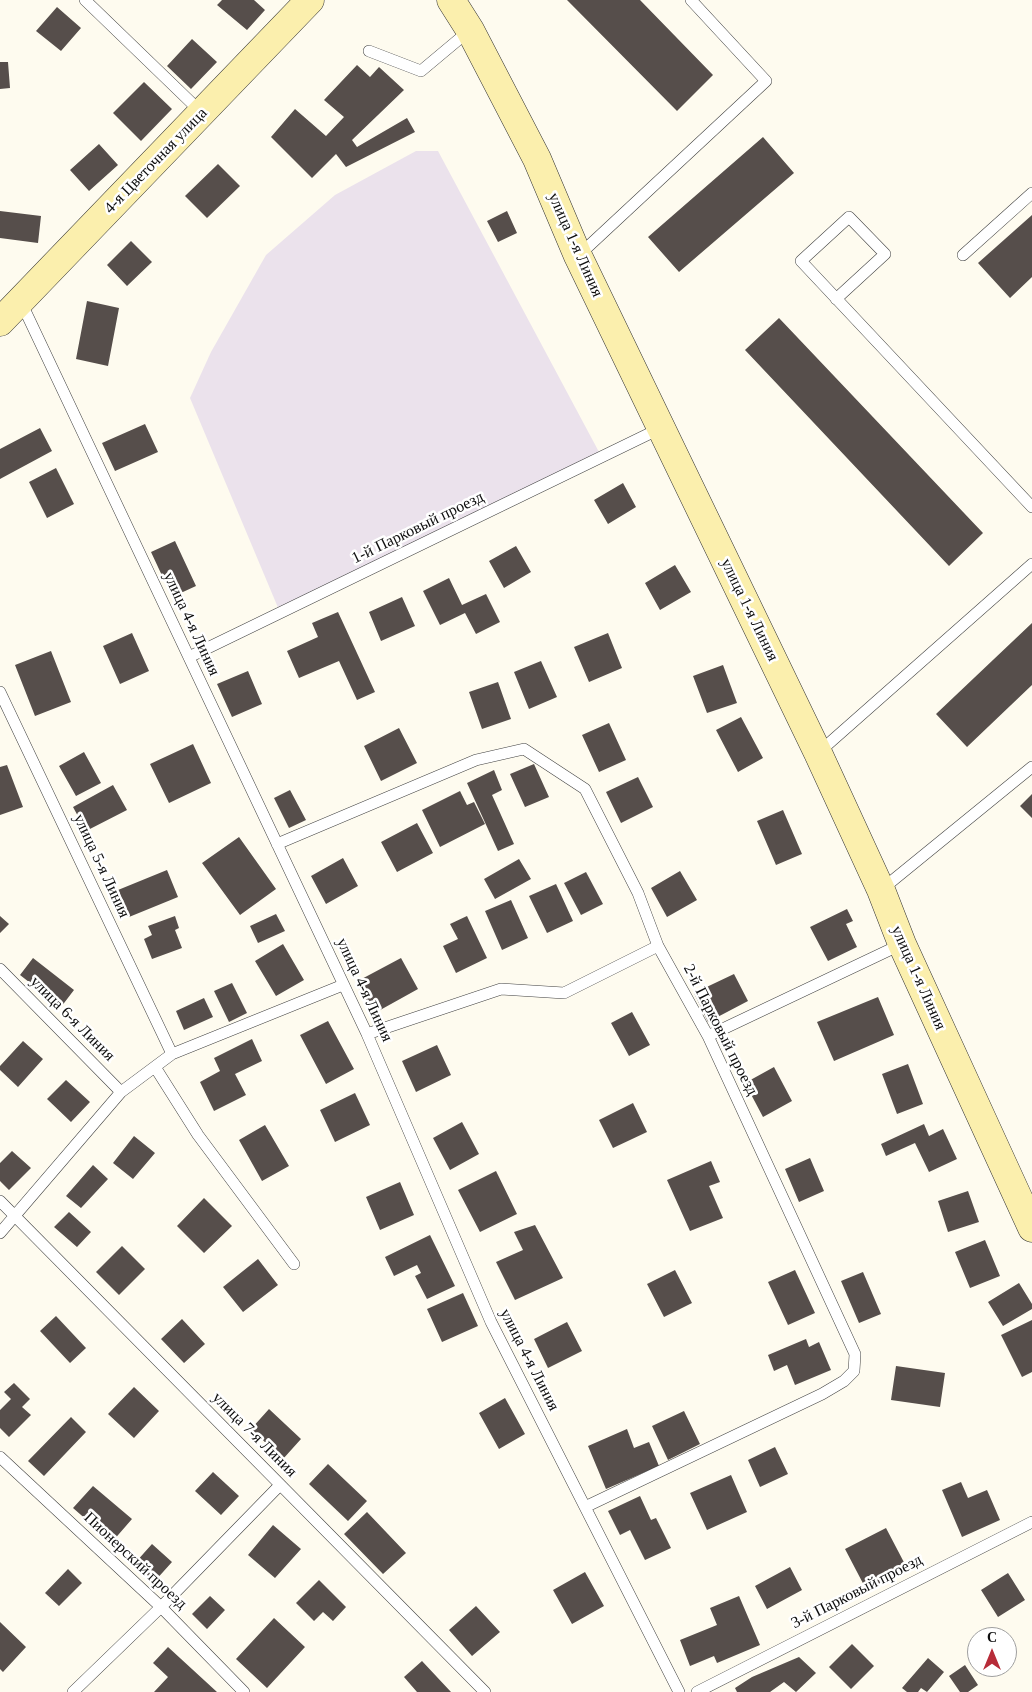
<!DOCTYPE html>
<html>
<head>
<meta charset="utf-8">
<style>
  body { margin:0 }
  #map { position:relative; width:1032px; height:1692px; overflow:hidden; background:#fefbef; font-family:Georgia,serif }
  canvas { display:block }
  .north { position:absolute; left:967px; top:1627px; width:50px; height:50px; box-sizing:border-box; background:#fff; border:1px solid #9f9f9f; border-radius:50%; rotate:0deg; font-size:14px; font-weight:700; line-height:20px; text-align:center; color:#0e0e0e }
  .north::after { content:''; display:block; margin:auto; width:18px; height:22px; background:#b72c39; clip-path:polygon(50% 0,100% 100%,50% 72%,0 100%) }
</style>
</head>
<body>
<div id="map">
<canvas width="1032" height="1692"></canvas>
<div class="north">С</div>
</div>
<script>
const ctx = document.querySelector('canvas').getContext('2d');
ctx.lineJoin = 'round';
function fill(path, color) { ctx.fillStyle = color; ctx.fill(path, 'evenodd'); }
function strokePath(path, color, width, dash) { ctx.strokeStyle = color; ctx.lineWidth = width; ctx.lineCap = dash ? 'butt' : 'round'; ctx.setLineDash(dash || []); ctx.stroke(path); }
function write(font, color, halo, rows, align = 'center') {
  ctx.font = font + ' Georgia,serif'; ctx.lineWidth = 5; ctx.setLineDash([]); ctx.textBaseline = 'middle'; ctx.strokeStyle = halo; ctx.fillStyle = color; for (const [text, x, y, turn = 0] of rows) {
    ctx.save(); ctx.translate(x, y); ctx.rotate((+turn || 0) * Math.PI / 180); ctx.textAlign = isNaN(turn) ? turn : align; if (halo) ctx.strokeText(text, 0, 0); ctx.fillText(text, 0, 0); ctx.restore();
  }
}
fill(new Path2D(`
  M416,151h22l161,301 -320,158 -89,-212 21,-46 55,-97 69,-60z`), '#ebe2ec');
fill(new Path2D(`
  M222,0h32l11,10 -18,20 -30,-25z
  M567,0h73l73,75 -36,36z
  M57,7l24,21 -20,23 -25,-20z
  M192,39l25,23 -26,27 -24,-23z
  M0,62h8l2,26 -10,1z
  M357,65l13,12 9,-10 25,23 -52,50 5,7 50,-29 8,14 -69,35 -10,-13 -24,24 -41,-41 24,-28 31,27 18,-19 -20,-17z
  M144,82l28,27 -31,32 -28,-28z
  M763,137l31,36 -115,99 -31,-35z
  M99,144l19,21 -29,26 -19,-21z
  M218,164l22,22 -33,32 -22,-22z
  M0,211l41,5 -3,27 -38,-5z
  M507,211l10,22 -19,9 -11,-21z
  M1032,215v62l-22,21 -32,-35z
  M131,241l21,21 -25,24 -20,-21z
  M87,301l32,7 -11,58 -32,-7z
  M779,318l204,215 -34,33 -204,-216z
  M145,424l13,28 -43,19 -13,-28z
  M40,428l12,23 -52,28v-30z
  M56,468l18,36 -27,14 -18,-36z
  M623,483l13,24 -28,17 -14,-24z
  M175,541l21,45 -24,11 -21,-45z
  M516,546l15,26 -27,16 -15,-27z
  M675,565l16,27 -31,18 -15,-27z
  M449,578l13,27 24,-11 14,28 -24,12 -11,-21 -25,12 -17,-34z
  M402,597l13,29 -34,15 -12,-29z
  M338,612l37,80 -18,8 -18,-39 -40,17 -12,-27 31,-14 -6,-14z
  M1032,623v62l-65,62 -31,-33z
  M132,633l17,38 -29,13 -17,-38z
  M608,633l14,35 -33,14 -15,-35z
  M51,651l20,51 -36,14 -20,-51z
  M541,661l16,36 -28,12 -15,-37z
  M723,665l14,38 -30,10 -14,-37z
  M248,671l14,33 -30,13 -15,-33z
  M498,682l13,37 -29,10 -13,-37z
  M741,717l22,41 -25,14 -22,-42z
  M609,723l17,37 -27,12 -17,-37z
  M399,728l18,35 -36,18 -17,-35z
  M193,744l18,39 -42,20 -19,-39z
  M84,752l17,31 -25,13 -17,-30z
  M534,764l15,33 -24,10 -15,-33z
  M7,765l16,42 -23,8v-48z
  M494,770l8,20 -10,5 22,49 -16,7 -31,-68z
  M638,777l15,30 -32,16 -15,-31z
  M113,785l14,25 -41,21 -13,-24z
  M290,790l16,30 -17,8 -15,-30z
  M460,791l7,14 7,-3 11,22 -45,23 -18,-37z
  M1032,794v24l-12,-12z
  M783,810l19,44 -26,11 -19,-44z
  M417,823l16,30 -36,19 -16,-30z
  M239,837l37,52 -36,26 -38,-52z
  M343,858l15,28 -32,18 -15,-28z
  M519,859l12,20 -36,20 -11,-20z
  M167,870l11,27 -49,20 -11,-27z
  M680,871l17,29 -30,17 -16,-29z
  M586,872l17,32 -22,11 -17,-32z
  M556,884l17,37 -26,12 -18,-37z
  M511,900l17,38 -26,12 -17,-39z
  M847,909l6,12 -7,3 11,23 -29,14 -18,-34z
  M276,914l9,17 -27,12 -8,-17z
  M0,916l9,8 -9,9z
  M175,916l4,12 -4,2 7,18 -30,11 -8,-20 8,-4 -4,-9z
  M467,916l20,42 -31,15 -13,-27 15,-7 -8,-15z
  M283,944l21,36 -28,16 -21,-35z
  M33,958l41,32 -13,17 -41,-32z
  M401,958l17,31 -45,25 -17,-32z
  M734,974l14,27 -40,21 -14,-29z
  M232,983l15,30 -18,9 -15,-31z
  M878,997l16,38 -60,26 -17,-39z
  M204,998l9,19 -29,13 -8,-19z
  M632,1012l18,33 -21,11 -18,-33z
  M328,1021l26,48 -28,15 -26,-49z
  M252,1039l10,22 -27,13 11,21 -32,16 -14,-29 20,-11 -6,-13z
  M23,1041l20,18 -25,28 -18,-17v-4z
  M437,1045l14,30 -35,17 -14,-31z
  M908,1064l15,40 -26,10 -15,-40z
  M774,1067l18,34 -29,16 -18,-34z
  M66,1080l24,22 -19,20 -24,-23z
  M355,1093l15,32 -35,17 -15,-32z
  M633,1103l14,29 -34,16 -14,-28z
  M462,1122l17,32 -29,16 -17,-32z
  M924,1124l5,12 14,-7 14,30 -28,13 -14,-29 -29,13 -5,-12z
  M265,1125l24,41 -27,15 -23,-41z
  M134,1136l21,17 -22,26 -20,-16z
  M12,1151l19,17 -22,22 -9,-9v-18z
  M810,1158l14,33 -25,11 -14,-33z
  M711,1161l9,21 -11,4 14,32 -33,13 -23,-51z
  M93,1165l15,14 -27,29 -15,-12z
  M496,1171l21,43 -37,18 -22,-42z
  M400,1182l14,33 -34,15 -14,-33z
  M968,1191l11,31 -31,10 -10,-31z
  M204,1198l28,28 -28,27 -27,-27z
  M69,1212l22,20 -14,15 -23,-20z
  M535,1225l28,53 -48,22 -19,-38 27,-12 -9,-18z
  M430,1235l25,51 -28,13 -12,-23 6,-3 -4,-8 -23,11 -9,-19z
  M985,1240l15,36 -30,12 -15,-36z
  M122,1246l23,23 -26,26 -23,-23z
  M258,1259l20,26 -35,27 -20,-25z
  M675,1270l17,33 -28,14 -17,-33z
  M795,1270l20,43 -27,12 -20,-43z
  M863,1272l18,42 -22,9 -18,-42z
  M1019,1283l13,21v5l-29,17 -15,-24z
  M463,1293l15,33 -36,16 -15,-33z
  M56,1316l30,32 -16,15 -30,-32z
  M182,1319l23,25 -21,19 -23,-24z
  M1032,1320v52l-10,5 -21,-42z
  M567,1322l15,29 -34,17 -14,-29z
  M806,1339l3,8 10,-5 12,28 -36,15 -8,-20 -13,6 -6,-16z
  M896,1366l49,7 -5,34 -49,-7z
  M14,1383l16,16 -8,8 9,8 -22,22 -9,-9v-18l11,-11 -7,-7z
  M134,1387l25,24 -25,27 -26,-24z
  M505,1398l20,36 -26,15 -20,-36z
  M269,1409l32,30 -18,20 -32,-30z
  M684,1411l16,33 -32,16 -16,-34z
  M71,1417l15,15 -42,44 -16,-15z
  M627,1429l7,19 15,-6 10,24 -53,23 -18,-43z
  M775,1447l13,27 -28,13 -12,-27z
  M328,1464l39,37 -19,20 -39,-37z
  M213,1472l26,24 -18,19 -26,-24z
  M731,1475l16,37 -40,18 -17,-37z
  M961,1482l7,16 19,-8 13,30 -38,17 -20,-47z
  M93,1486l39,33 -20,23 -39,-34z
  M640,1496l11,24 5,-2 15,30 -26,12 -15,-30 -10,5 -12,-24z
  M367,1512l39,41 -23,21 -39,-40z
  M273,1525l28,24 -26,29 -27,-23z
  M886,1528l22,42 -41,21 -22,-42z
  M152,1544l20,18 -18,20 -19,-19z
  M790,1567l12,23 -35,19 -12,-23z
  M68,1569l14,14 -23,23 -14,-13z
  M585,1572l19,34 -32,18 -19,-34z
  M1008,1573l17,27 -27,17 -17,-27z
  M319,1580l27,27 -13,14 -10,-9 -9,9 -18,-18z
  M210,1596l15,14 -18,19 -15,-15z
  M739,1596l21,49 -43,18 -3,-7 -24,10 -10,-26 37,-15 -7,-17z
  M476,1606l24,26 -28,24 -23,-26z
  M274,1618l31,29 -38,41 -31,-29z
  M0,1622l26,25 -23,25 -3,-3z
  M852,1644l22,22 -23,23 -22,-22z
  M168,1647l49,45h-63l14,-15 -15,-14z
  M799,1657l17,16 -20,19 -12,-10 -14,10h-33l-2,-4 17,-11z
  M928,1658l16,14 -17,20 -6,-4 -3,4h-11l-5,-4z
  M422,1661l29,31h-34l-13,-15z
  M965,1665l13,20 -10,7h-8l-11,-16z`), '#564e4b');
const lane = new Path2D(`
  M85,0l117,113
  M369,51l52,20 49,-41
  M963,255l69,-62
  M578,256l188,-175 -75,-81
  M836,299l49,-45 -36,-37 -48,44 231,246
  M21,302l346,732 124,288 188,370
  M189,657l472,-229
  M0,692l172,362
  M818,753l214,-189
  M277,844l199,-84 48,-11 61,40 53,104 20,53 50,90 147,318 -1,17 -10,10 -22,13 -237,113
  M881,890l151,-123
  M0,969l121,123
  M367,1034l134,-45 63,4 94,-47
  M708,1036l194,-92
  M155,1067l43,68 96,129
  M0,1201l485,491
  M0,1233l121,-141 51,-38 171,-69
  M0,1457l161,150 83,85
  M73,1692l88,-85 119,-122
  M697,1692l335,-170`);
const secondary = new Path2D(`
  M451,0l19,30 67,129 41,97 240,497 63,137 21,54 130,284
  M0,322l310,-322`);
strokePath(lane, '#414141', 12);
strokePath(secondary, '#303030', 29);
strokePath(lane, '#fff', 11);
strokePath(secondary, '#fbefad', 28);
write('16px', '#0e0e0e', '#fff', [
  ["4-я Цветочная улица",156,161,-46],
  ["улица 1-я Линия",575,245,66],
  ["1-й Парковый проезд",418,528,-26],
  ["улица 1-я Линия",749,610,64],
  ["улица 4-я Линия",191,624,65],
  ["улица 5-я Линия",101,866,65],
  ["улица 1-я Линия",918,978,66],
  ["улица 4-я Линия",364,990,65],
  ["улица 6-я Линия",72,1019,45],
  ["2-й Парковый проезд",720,1030,63],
  ["улица 4-я Линия",529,1360,63],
  ["улица 7-я Линия",254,1435,45],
  ["Пионерский проезд",135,1561,43],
  ["3-й Парковый проезд",857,1592,-27]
]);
</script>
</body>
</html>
